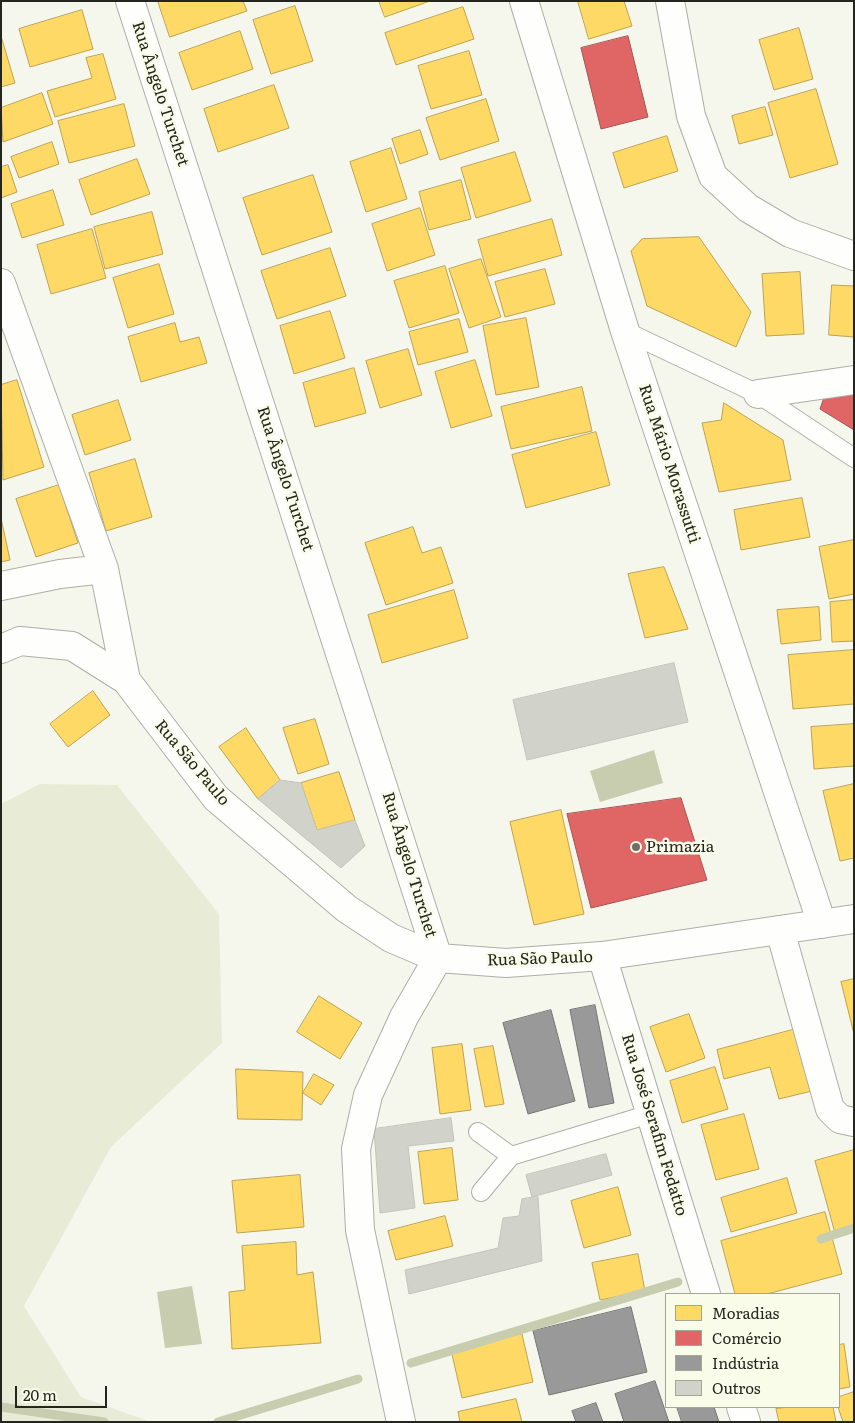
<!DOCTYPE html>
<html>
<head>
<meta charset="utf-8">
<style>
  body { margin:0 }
  #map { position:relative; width:855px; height:1423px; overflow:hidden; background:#f5f7ec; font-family:Literata,serif }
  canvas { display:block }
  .frame { position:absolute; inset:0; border:2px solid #24251e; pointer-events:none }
  .legend { position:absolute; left:665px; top:1293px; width:175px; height:115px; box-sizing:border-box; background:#f8fce8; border:1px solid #a3a697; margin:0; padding:6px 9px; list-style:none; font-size:15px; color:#24251e }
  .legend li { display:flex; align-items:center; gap:10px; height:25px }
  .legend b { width:25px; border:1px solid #a3a697 }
  .scale { position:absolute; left:15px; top:1386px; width:92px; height:22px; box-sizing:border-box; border:2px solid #24251e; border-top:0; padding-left:6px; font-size:15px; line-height:18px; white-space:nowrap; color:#24251e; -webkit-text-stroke:4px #f8fce8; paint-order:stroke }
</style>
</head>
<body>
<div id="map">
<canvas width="855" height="1423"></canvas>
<div class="frame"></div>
<ul class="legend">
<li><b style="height:14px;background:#ffd966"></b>Moradias</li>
<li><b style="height:14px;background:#e06666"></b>Comércio</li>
<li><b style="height:14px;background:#999"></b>Indústria</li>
<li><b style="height:14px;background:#d1d2ca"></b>Outros</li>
</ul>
<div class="scale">20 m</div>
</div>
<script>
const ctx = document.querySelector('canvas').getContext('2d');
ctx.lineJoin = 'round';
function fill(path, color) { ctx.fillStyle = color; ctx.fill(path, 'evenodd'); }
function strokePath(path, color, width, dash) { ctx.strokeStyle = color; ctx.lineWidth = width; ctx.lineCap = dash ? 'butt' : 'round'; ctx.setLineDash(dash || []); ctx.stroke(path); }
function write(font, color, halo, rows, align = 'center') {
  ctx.font = font + ' Literata,serif'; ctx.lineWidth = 5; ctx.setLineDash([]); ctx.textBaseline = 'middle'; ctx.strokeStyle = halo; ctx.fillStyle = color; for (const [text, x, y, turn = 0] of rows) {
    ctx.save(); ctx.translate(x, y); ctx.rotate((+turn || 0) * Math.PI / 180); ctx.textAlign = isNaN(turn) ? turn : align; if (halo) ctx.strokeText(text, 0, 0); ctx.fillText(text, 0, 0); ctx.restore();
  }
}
fill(new Path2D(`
  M40,784l77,1 102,129 3,129 -111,104 -87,159 57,91 70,25h-150v-618z`), '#e8ecd7');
fill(new Path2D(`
  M654,750l9,33 -63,19 -10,-31z
  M192,1286l10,58 -37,4 -8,-56z`), '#c8cdb0');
const homes = new Path2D(`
  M158,1h85l4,10 -77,26z
  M379,1h51l-45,16z
  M578,1h46l8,25 -43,13z
  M295,6l18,55 -42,13 -18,-54z
  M463,7l11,32 -78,26 -11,-32z
  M82,10l11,39 -63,18 -11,-38z
  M799,28l14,51 -39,11 -15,-50z
  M240,31l13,38 -61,21 -13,-37z
  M1,36l14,47 -14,4z
  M469,51l13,44 -51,14 -13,-43z
  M103,54l13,45 -61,18 -8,-26 45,-13 -6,-20z
  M274,85l15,43 -71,24 -14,-43z
  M816,89l22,75 -48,14 -22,-75z
  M42,93l11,31 -50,18 -2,-34z
  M486,99l13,42 -59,19 -14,-42z
  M124,104l11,42 -66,17 -11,-42z
  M765,107l8,28 -34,9 -7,-28z
  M420,130l8,24 -28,10 -8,-25z
  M667,136l11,35 -54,17 -11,-35z
  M52,142l7,22 -40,14 -8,-21z
  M391,148l16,51 -41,13 -16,-50z
  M515,152l16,49 -55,17 -15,-50z
  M137,159l13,35 -59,21 -12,-35z
  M8,165l9,27 -16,6v-31z
  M313,175l19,57 -70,23 -19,-57z
  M461,180l10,39 -42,11 -10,-38z
  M53,190l11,35 -42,13 -11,-34z
  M420,208l15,47 -48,16 -15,-47z
  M152,212l11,42 -58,15 -11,-42z
  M552,219l10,36 -74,21 -10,-36z
  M92,229l14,49 -55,16 -14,-49z
  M699,237l52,75 -15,35 -89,-41 -16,-55 11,-12z
  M330,248l16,48 -69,23 -16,-48z
  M481,259l20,58 -32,11 -20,-59z
  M159,264l15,50 -46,14 -15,-50z
  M445,266l14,47 -50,15 -15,-47z
  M545,269l10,35 -50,13 -10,-35z
  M800,272l4,62 -38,2 -4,-62z
  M832,285l22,1v51l-25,-2z
  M330,311l15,47 -51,16 -14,-48z
  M526,318l13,69 -43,8 -13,-69z
  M459,319l9,33 -50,13 -9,-33z
  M175,323l5,19 19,-5 8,26 -66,19 -13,-45z
  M408,349l14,46 -42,13 -14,-47z
  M475,360l17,56 -41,12 -16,-56z
  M354,368l12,45 -51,14 -12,-44z
  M17,380l27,87 -41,13 -2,-95z
  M582,387l10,44 -81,18 -10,-42z
  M118,400l13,40 -46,15 -13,-40z
  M724,403l59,37 8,40 -72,12 -17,-69 19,-3z
  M596,432l14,53 -84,23 -14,-53z
  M135,459l17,58 -46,14 -17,-58z
  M59,485l19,58 -42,14 -20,-58z
  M802,498l8,39 -69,13 -7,-40z
  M1,518l9,42 -9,2z
  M413,527l9,26 19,-6 12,36 -67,22 -21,-62z
  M854,540v54l-25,5 -10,-52z
  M664,567l24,62 -43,9 -17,-64z
  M454,590l14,48 -86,25 -14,-48z
  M854,600v41l-22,1 -2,-40z
  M819,607l2,33 -40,4 -4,-34z
  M854,650v54l-61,5 -5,-54z
  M93,691l17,24 -42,32 -18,-23z
  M315,719l14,45 -31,10 -15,-46z
  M854,724v42l-40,3 -3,-42z
  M246,728l34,52 -22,19 -39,-52z
  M339,772l16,48 -38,10 -16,-47z
  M854,784v74l-14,3 -17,-70z
  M561,810l23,104 -50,11 -24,-103z
  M854,979v55l-13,-52z
  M319,996l43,27 -22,36 -43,-27z
  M689,1014l16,44 -39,14 -16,-45z
  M796,1029l16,62 -33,8 -9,-32 -46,12 -7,-29z
  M462,1044l9,66 -31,4 -8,-66z
  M493,1046l11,58 -19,3 -11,-58z
  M715,1067l13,42 -46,14 -12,-42z
  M236,1069l67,3 -1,48 -64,-1z
  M314,1074l20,11 -13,20 -18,-12z
  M744,1114l15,55 -43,11 -15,-55z
  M452,1148l6,52 -34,4 -6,-52z
  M854,1150v78l-19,5 -20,-72z
  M300,1175l4,52 -67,6 -5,-52z
  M787,1178l10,35 -66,19 -10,-34z
  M618,1187l13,48 -47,13 -13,-47z
  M825,1212l17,62 -75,20h-32l-14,-53z
  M445,1216l8,30 -57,14 -8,-29z
  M296,1242l1,33 16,-3 8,71 -89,6 -3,-57 16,-2 -3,-44z
  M638,1254l7,37 -45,9 -8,-37z
  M522,1334l11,48 -71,16 -11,-48z
  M844,1344l6,43 -11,2v-44z
  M854,1392v30h-11l-5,-15 1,-10z
  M516,1399l6,23h-62l-2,-10z
  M788,1407h45l3,15h-57l-3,-13z`);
fill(homes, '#ffd966');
strokePath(homes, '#bda350', 1);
const shops = new Path2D(`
  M628,36l20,81 -47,12 -20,-81z
  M854,386v44l-34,-21 7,-20z
  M681,798l26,82 -116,28 -24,-94z`);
fill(shops, '#e06666');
strokePath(shops, '#a85250', 1);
const industry = new Path2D(`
  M595,1005l19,98 -25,5 -19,-98z
  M551,1010l24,91 -47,13 -25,-91z
  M631,1307l16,65 -98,23 -16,-64z
  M655,1381l14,41h-45l-9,-28z
  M596,1403l7,19h-27l-4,-11z
  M677,1407h37l5,15h-37z`);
fill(industry, '#999');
strokePath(industry, '#767674', 1);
strokePath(new Path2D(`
  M821,1239l33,-11
  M411,1363l267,-81
  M1,1407l103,15
  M218,1422l140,-43`), '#c8cdb0', 9);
const building = new Path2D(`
  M674,663l14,59 -161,38 -14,-60z
  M280,780l21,3 16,47 38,-10 10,26 -24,22 -83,-69z
  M451,1118l3,23 -46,5 7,62 -35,5 -6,-84z
  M606,1154l6,21 -80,22 -6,-22z
  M538,1197l4,64 -133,33 -4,-24 93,-22 5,-30 16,-2 3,-17z`);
fill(building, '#d1d2ca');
strokePath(building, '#c3c4bc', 1);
const lane = new Path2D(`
  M625,331l133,63 96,64
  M478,1132l33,24 139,-42
  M481,1192l30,-36`);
const street = new Path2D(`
  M670,1l21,115 22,60 35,32 42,25 64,23
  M1,283l103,286 22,111
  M758,394l96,-14
  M1,586l59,-12 44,-5
  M1,649l19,-8 52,5 54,34 90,118 131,111 44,29 47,20 -34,59 -36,78 -12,54 4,81 41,192
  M780,930l50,179 10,10 14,3
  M602,956l104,338
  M741,1407l5,15`);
const secondary = new Path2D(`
  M130,1l308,957 68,5 96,-7 252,-37
  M524,1l101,330 197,593`);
strokePath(lane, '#adaea7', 20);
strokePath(street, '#adaea7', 30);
strokePath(secondary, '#adaea7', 30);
strokePath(lane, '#fefefc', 18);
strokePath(street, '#fefefc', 28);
strokePath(secondary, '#fefefc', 28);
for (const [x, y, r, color] of [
  [636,847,5,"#6d6e66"]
]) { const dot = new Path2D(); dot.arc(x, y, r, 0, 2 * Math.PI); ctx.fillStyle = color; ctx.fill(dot); strokePath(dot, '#f8fce8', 2); }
write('16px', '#24251e', '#f8fce8', [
  ["Rua Ângelo Turchet",160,94,72],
  ["Rua Mário Morassutti",669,464,72],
  ["Rua Ângelo Turchet",285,479,72],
  ["Rua São Paulo",192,763,50],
  ["Rua Ângelo Turchet",409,865,73],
  ["Rua São Paulo",540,959,-2],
  ["Rua José Serafim Fedatto",654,1125,73]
]);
write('16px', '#24251e', '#f8fce8', [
  ["Primazia",646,847]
], 'left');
</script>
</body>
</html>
